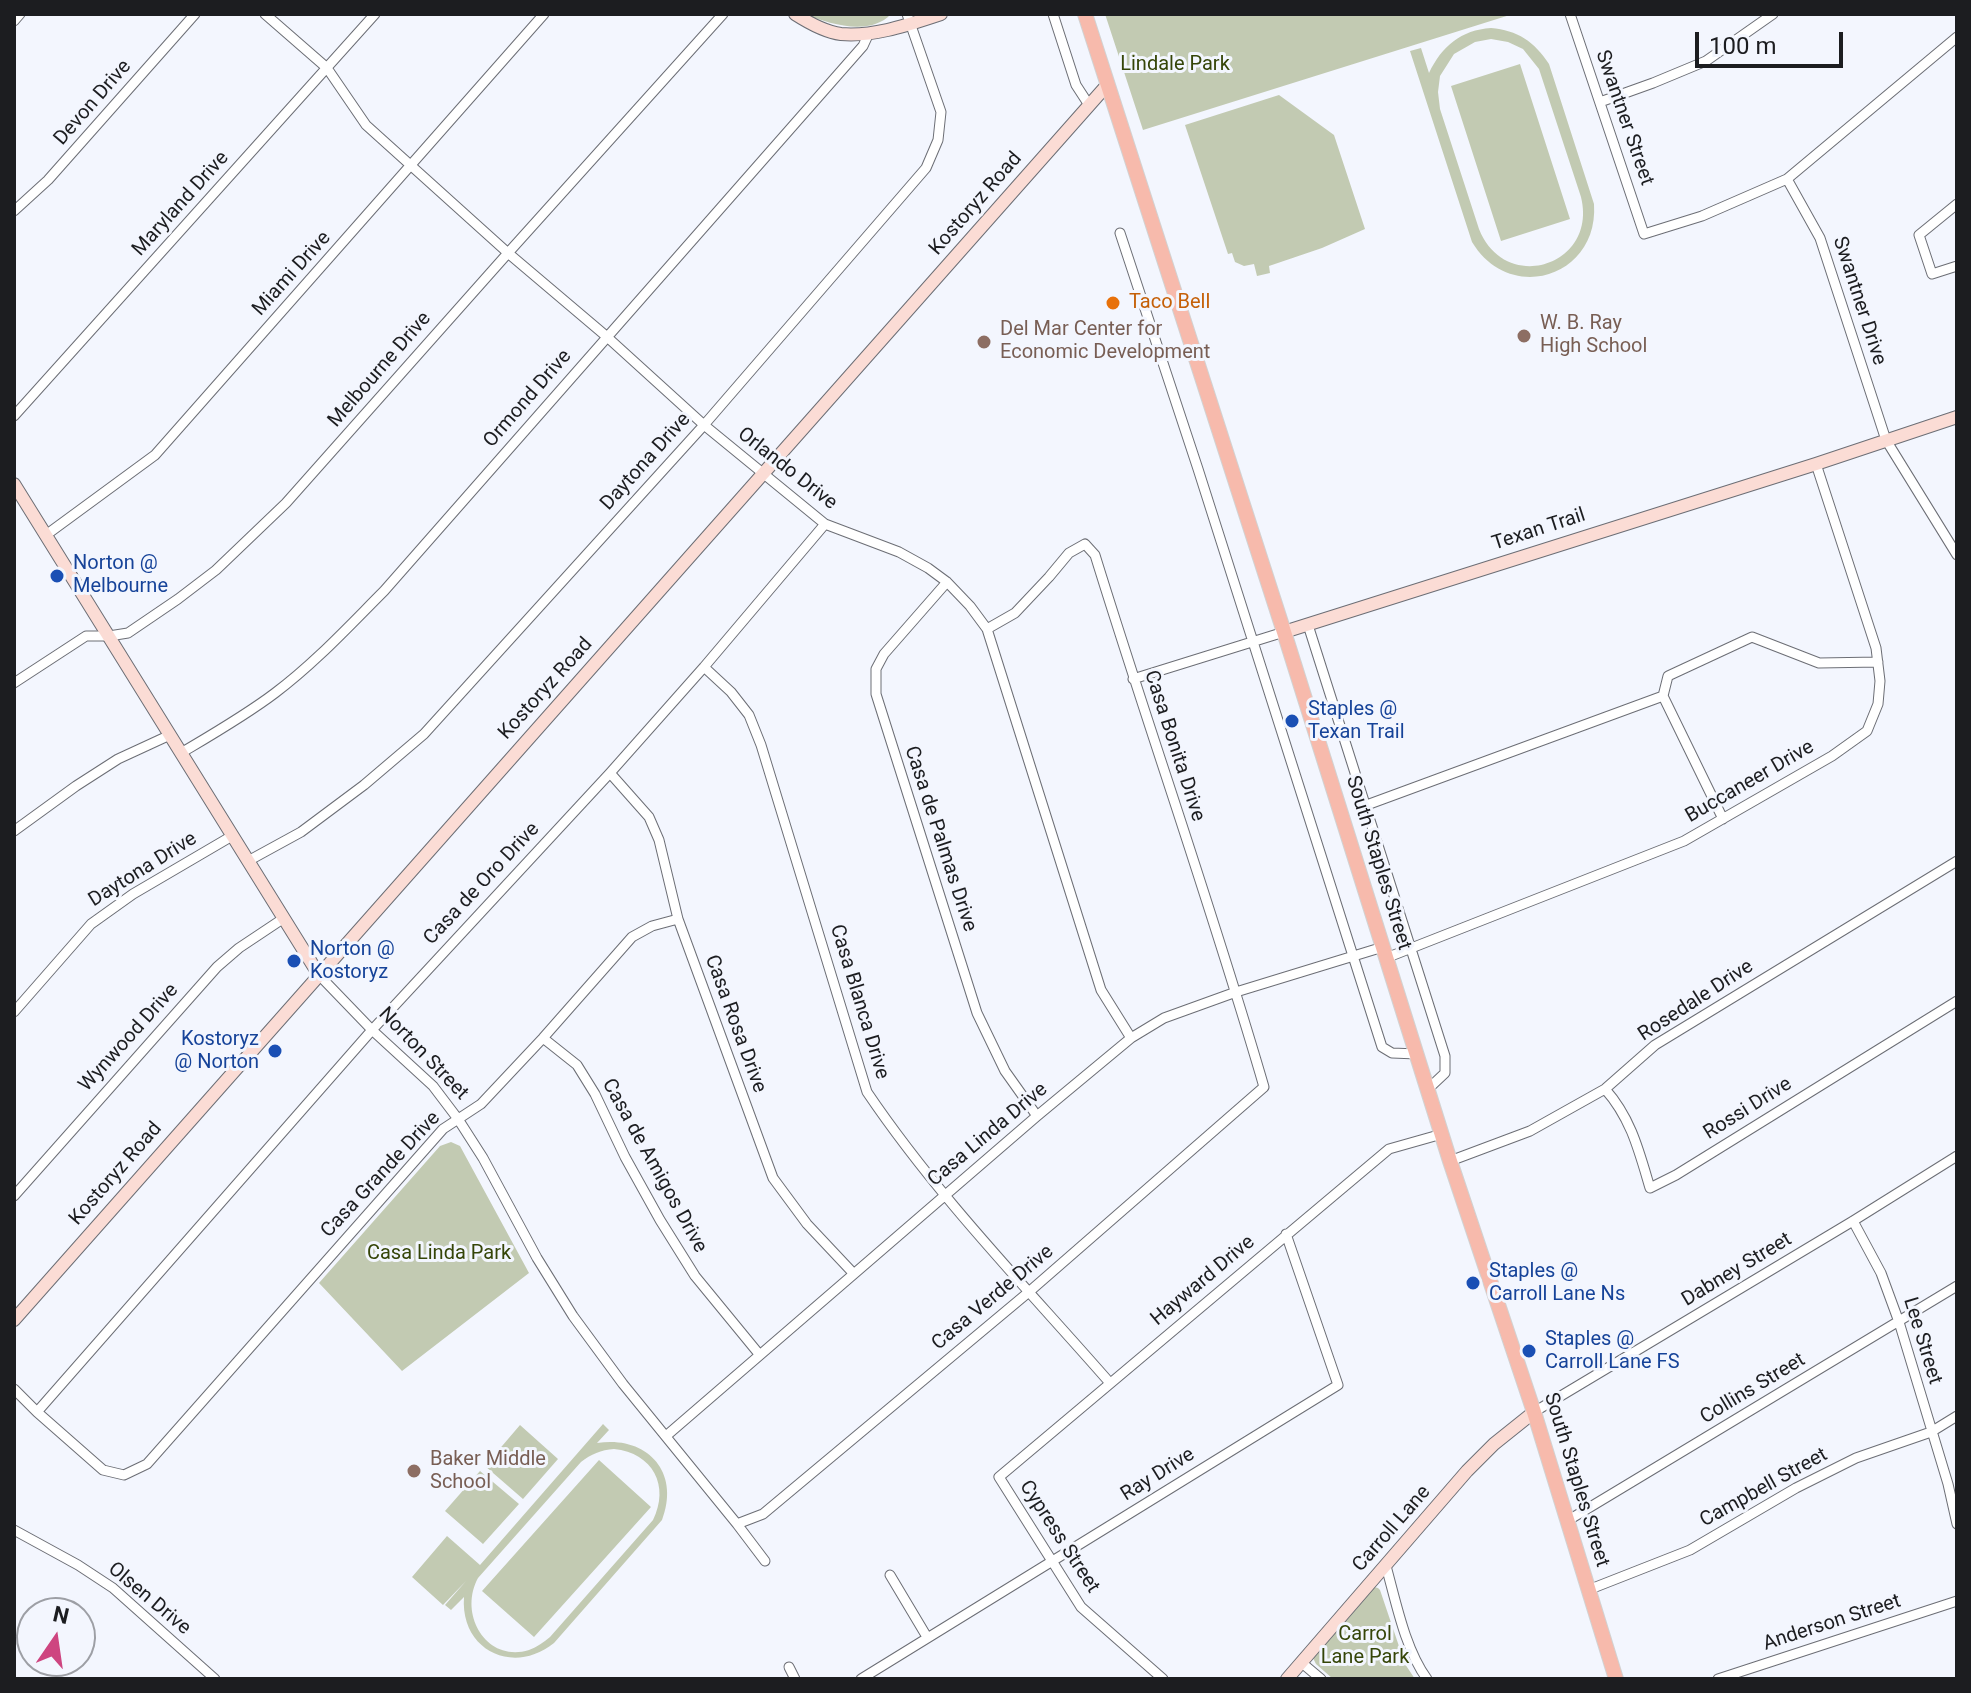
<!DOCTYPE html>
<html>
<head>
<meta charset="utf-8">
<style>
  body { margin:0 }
  #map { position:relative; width:1971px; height:1693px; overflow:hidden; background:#f3f6fe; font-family:Roboto,sans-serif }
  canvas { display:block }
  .frame { position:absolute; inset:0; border:16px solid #1c1d20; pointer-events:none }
  .north { position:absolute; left:16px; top:1597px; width:80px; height:80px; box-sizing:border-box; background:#f3f6fe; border:2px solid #9d9fa5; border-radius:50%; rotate:13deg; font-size:22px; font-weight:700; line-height:32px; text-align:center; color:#1c1d20 }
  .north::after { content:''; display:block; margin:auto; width:28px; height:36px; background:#ce4580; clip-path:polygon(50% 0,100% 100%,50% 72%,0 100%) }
  .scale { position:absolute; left:1695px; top:32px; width:148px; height:36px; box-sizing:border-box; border:4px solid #1c1d20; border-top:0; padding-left:10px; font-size:24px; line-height:28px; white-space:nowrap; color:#1c1d20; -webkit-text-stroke:6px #f3f6fe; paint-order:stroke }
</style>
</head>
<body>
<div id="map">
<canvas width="1971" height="1693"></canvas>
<div class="frame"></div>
<div class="north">N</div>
<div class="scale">100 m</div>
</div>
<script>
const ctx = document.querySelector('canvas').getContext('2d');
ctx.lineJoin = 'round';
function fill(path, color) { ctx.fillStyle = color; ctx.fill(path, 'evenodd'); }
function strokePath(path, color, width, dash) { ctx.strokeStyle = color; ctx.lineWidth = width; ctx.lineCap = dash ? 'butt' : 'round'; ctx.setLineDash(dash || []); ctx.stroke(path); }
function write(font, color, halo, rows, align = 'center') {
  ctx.font = font + ' Roboto,sans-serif'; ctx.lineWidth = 6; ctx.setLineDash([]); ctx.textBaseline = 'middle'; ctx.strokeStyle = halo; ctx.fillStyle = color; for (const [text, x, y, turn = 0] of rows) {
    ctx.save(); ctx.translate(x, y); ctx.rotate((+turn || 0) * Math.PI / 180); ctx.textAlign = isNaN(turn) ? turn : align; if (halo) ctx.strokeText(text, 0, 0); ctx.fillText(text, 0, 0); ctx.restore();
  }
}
fill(new Path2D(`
  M806,14h85c-20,22 -61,11 -85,0z
  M1105,14h408l-370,116z
  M1491,28c26,2 44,14 58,36l45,140c5,73 -84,101 -122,38l-62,-191 11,-3 8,25c13,-27 32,-43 62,-45zM1491,39l17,3 15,7 16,20 42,128c17,69 -76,98 -102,32l-39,-120 -2,-17 2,-16 14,-22 21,-12z
  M1520,64l50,155 -69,22 -50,-155z
  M1279,95l55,40 31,94 -43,19 -53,18 1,7 -13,3 -3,-12 -10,2 -9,-4 -3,-9 -4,1 -43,-129z
  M451,1142l9,4 69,127 -127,98 -83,-88 121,-137z
  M603,1424l6,6 -12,13c49,-8 84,28 65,77l-108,123c-41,33 -94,7 -90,-46l-13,13 -6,-5 21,-24 -23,24 -31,-28 35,-41 33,29zM614,1449c39,4 56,37 39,71l-103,117c-6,5 -13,10 -21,13 -42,13 -71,-35 -51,-72l103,-116c10,-8 20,-12 33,-13z
  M520,1425l38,34 -35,40 -38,-33z
  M599,1460l52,47 -117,130 -52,-46z
  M480,1471l39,33 -36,40 -38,-33z
  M1374,1587l4,1 2,2 25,74 10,15h-82l-17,-15 -3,-6 2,-4z`), '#c2cab2');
const street = new Path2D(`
  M265,14l62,54 39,57 142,128 98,83 98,89 121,99 74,28 29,16 19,14 23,24 17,23 114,361 30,48
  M1053,14l23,71 13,20
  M1570,14l74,220 58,-18 85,-37 170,-142
  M14,21l6,-7
  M1600,102l53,-19 53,-22 67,-47
  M1787,179l33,59 66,202 71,115
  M1957,204l-38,31 13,39 25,-8
  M14,211l34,-31 147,-166
  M1120,233l78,236 184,578 10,6 25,1
  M14,416l361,-402
  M46,535l109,-80 389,-441
  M947,582l-63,72 -8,15v25l101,319 28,58 32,45
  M1308,625l137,431v17l-17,16
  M704,667l27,25 18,23 12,30 106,347c71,105 160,196 243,291
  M1133,679l151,-47
  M14,683l72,-47h23l19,-3 50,-34 38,-29 70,-67 222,-250 215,-239
  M1663,696l60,123
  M181,753c32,-19 65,-38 94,-60 40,-30 74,-67 109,-102l479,-545 6,-13
  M610,773l39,44 10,23 19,79 95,259 34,46 47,50
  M1364,806l299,-110 5,-20 84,-39 67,26 59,-1
  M14,831l62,-45 42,-27 52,-24
  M248,861l53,-29 63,-47 60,-51 280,-309 222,-257 12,-28 3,-28 -34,-98
  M1386,958l298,-117 148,-85 35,-25 11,-27 2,-23 -4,-33 -60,-184
  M319,975l53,55 61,56 25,33 25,39 54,100 36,58 50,68 114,140 28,37
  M14,1012l77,-88 42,-30 99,-58
  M543,1038l34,27 18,29 30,63 35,63 35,56 64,78
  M1605,1089c26,29 34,62 45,99l26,-13 281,-174
  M1450,1161l80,-30 75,-42 50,-44 302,-184
  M14,1196l203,-229 22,-19 45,-30
  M1853,1221l28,52 18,49 49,162 9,40
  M14,1389l23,23 66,58 21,5 23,-11 296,-335 38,-25 62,-66 89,-101 20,-11 26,-7
  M37,1412l335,-382 238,-257 94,-106 121,-143
  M1534,1412l319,-191 104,-65
  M666,1436l371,-320 94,-78 33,-20 72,-26 147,-45
  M1567,1521l390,-235
  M737,1524l26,-10 267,-223 234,-204c-52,-179 -114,-354 -169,-532l-10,-11 -16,9 -20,24 -34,36 -28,16
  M14,1530l64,35 35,23 102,91
  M1386,1566c10,36 19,83 41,113
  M890,1575l37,62
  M1588,1590l102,-40 106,-62 60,-30 75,-26 26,-16
  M1302,1663l19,16
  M789,1667l6,12
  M861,1679l477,-294 -52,-151
  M1163,1679l-82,-72 -82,-130 390,-328 53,-15
  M1718,1679l239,-78`);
const secondary = new Path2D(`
  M795,14c14,9 30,18 46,20 34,3 69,-10 100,-20
  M14,484l305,491
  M1284,632l532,-168 141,-47
  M14,1320c364,-413 730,-823 1094,-1236
  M1287,1679l180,-208 27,-27 40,-32`);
const primary = new Path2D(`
  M1085,14l199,618 166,529 84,251 82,267`);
strokePath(street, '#6c6e75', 11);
strokePath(secondary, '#6c6e75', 14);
strokePath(primary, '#d2d2d2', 16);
strokePath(street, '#fff', 9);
strokePath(secondary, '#fbdcd5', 12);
strokePath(primary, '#f7baac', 14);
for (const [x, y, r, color] of [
  [1113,303,8,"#e8710a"],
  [1524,336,8,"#8d6e63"],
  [984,342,8,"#8d6e63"],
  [57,576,8,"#1a4fb4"],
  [1292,721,8,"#1a4fb4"],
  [294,961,8,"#1a4fb4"],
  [275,1051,8,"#1a4fb4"],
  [1473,1283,8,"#1a4fb4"],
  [1529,1351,8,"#1a4fb4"],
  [414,1471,8,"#8d6e63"]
]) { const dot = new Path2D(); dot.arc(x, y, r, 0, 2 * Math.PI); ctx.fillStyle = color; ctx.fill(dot); strokePath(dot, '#f3f6fe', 3); }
write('20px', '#354508', '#f3f6fe', [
  ["Lindale Park",1175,65],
  ["Casa Linda Park",439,1254],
  ["Carrol",1365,1635],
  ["Lane Park",1365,1658]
]);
write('20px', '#1c1d20', '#f3f6fe', [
  ["Devon Drive",93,103,-49],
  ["Swantner Street",1624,118,71],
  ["Maryland Drive",181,204,-48],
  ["Kostoryz Road",976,204,-49],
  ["Miami Drive",292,274,-48],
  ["Swantner Drive",1859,301,72],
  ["Melbourne Drive",380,370,-49],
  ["Ormond Drive",528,399,-49],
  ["Daytona Drive",646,462,-48],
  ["Orlando Drive",787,469,38],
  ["Texan Trail",1539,530,-18],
  ["Kostoryz Road",546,689,-48],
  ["Casa Bonita Drive",1174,746,72],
  ["Buccaneer Drive",1750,782,-30],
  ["Casa de Palmas Drive",940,839,72],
  ["South Staples Street",1378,863,73],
  ["Daytona Drive",143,870,-32],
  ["Casa de Oro Drive",482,884,-47],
  ["Rosedale Drive",1696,1001,-33],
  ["Casa Blanca Drive",859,1002,73],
  ["Casa Rosa Drive",735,1024,70],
  ["Wynwood Drive",129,1038,-48],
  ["Norton Street",423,1054,46],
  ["Rossi Drive",1748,1109,-32],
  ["Casa Linda Drive",988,1135,-40],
  ["Casa de Amigos Drive",654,1166,61],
  ["Kostoryz Road",116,1174,-49],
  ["Casa Grande Drive",381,1175,-47],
  ["Dabney Street",1737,1270,-31],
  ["Hayward Drive",1203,1281,-40],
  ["Casa Verde Drive",993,1298,-40],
  ["Lee Street",1922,1341,73],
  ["Collins Street",1753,1389,-31],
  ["Ray Drive",1158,1475,-32],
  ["South Staples Street",1576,1480,73],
  ["Campbell Street",1764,1488,-29],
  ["Carroll Lane",1392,1529,-49],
  ["Cypress Street",1059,1537,57],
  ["Olsen Drive",149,1599,40],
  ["Anderson Street",1832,1623,-18]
]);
write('20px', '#c56008', '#f3f6fe', [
  ["Taco Bell",1129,303]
], 'left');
write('20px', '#785e54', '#f3f6fe', [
  ["W. B. Ray",1540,324],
  ["High School",1540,347],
  ["Del Mar Center for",1000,330],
  ["Economic Development",1000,353],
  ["Baker Middle",430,1460],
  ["School",430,1483]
], 'left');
write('20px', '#164399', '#f3f6fe', [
  ["Norton @",73,564],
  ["Melbourne",73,587],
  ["Staples @",1308,710],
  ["Texan Trail",1308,733],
  ["Norton @",310,950],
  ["Kostoryz",310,973],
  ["Kostoryz",259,1040,"right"],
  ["@ Norton",259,1063,"right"],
  ["Staples @",1489,1272],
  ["Carroll Lane Ns",1489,1295],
  ["Staples @",1545,1340],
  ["Carroll Lane FS",1545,1363]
], 'left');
</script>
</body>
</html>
